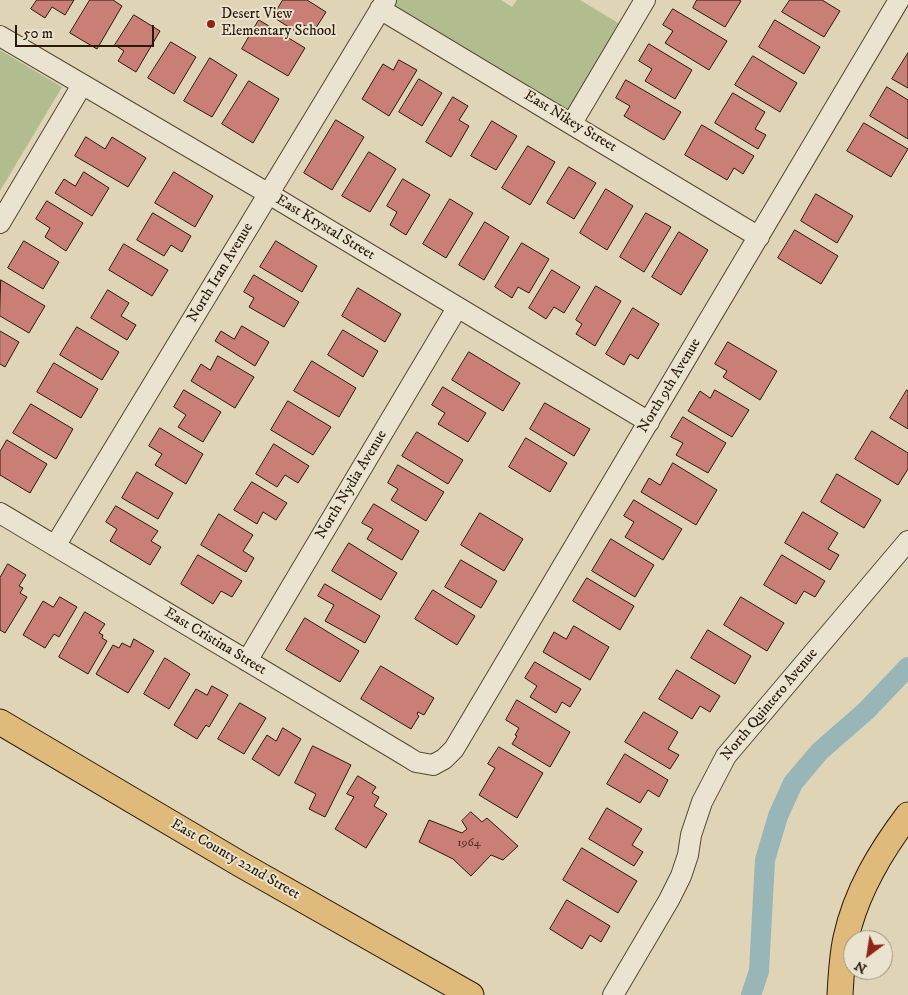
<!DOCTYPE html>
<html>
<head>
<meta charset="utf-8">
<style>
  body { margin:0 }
  #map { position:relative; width:908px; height:995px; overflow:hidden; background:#dfd4b6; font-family:"IM FELL DW Pica",serif }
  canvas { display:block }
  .north { position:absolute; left:843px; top:930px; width:50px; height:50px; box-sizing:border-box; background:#eae3d0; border:1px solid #9d937f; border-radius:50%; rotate:211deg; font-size:14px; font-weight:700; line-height:20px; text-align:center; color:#291a06 }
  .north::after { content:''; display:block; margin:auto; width:18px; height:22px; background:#8f2418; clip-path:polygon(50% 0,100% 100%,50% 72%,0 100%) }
  .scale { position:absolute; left:15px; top:25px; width:139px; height:22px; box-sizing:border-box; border:2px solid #291a06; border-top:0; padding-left:6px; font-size:15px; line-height:18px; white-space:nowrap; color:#291a06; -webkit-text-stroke:4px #eae3d0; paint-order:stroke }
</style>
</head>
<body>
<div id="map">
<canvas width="908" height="995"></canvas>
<div class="north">N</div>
<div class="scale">50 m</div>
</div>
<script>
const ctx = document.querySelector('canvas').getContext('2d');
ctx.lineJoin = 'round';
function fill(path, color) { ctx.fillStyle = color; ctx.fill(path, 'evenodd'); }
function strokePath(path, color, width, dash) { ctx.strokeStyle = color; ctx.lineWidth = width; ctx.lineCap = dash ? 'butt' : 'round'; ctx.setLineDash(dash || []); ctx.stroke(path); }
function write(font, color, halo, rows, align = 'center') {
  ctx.font = font + ' "IM FELL DW Pica",serif'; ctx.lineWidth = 4; ctx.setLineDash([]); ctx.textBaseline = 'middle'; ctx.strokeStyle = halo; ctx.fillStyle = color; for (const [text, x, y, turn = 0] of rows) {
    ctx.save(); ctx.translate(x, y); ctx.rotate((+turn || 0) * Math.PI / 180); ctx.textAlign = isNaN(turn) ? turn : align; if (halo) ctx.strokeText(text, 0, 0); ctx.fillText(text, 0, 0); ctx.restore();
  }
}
fill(new Path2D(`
  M386,0h115l11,7 5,-7h63l48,29 -56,94 -192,-114z
  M0,50l62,37 -62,104z`), '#b1bd8e');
strokePath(new Path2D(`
  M751,995l8,-24 6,-111 13,-44 15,-33 27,-32 46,-40 42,-44`), '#98b5b8', 20);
const building = new Path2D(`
  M37,0h37l-9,15 -13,-8 -7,11 -14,-9z
  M90,0h23l9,6 -25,43 -27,-16z
  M283,0h24l19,12 -12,19 -14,-8 -5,8 -22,-14z
  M697,0h42l2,1 -16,26 -32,-19z
  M790,0h32l18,11 -16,26 -42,-25z
  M673,9l54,32 -18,29 -44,-27 8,-12 -10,-6z
  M134,15l26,16 -24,41 -18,-11 6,-10 -9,-6z
  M259,20l46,28 -17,28 -46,-27z
  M775,20l45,27 -16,27 -45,-27z
  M171,42l25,15 -22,37 -26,-16z
  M649,44l43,26 -17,29 -30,-18 7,-12 -13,-8z
  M908,53v35l-16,-9z
  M753,56l44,27 -17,29 -45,-27z
  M210,58l27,17 -25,42 -28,-16z
  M399,60l18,10 -28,46 -27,-17 21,-35 10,6z
  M419,79l23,14 -20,33 -23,-14z
  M626,80l55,32 -17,28 -40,-24 6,-10 -14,-8z
  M249,81l30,18 -26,44 -31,-19z
  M887,87l21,13v39l-38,-23z
  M733,93l32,19 -10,17 11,6 -8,14 -43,-26z
  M453,97l15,9 -9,14 10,6 -18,31 -25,-15z
  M336,120l28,17 -32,53 -28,-17z
  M492,121l25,15 -21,34 -25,-14z
  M864,123l44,26 -17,28 -44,-26z
  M702,125l52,31 -11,18 -9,-6 -7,12 -42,-25z
  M86,137l19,12 7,-12 34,21 -18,29 -53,-31z
  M528,146l27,16 -25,43 -28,-17z
  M369,152l27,17 -26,43 -28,-16z
  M569,167l27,16 -22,36 -27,-16z
  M84,172l25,16 -17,28 -37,-23 9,-14 11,7z
  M174,172l39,24 -18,31 -40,-24z
  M403,179l27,16 -24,40 -16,-10 7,-13 -10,-6z
  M606,189l27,17 -26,44 -27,-17z
  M816,194l37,22 -16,27 -36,-22z
  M450,199l23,14 -27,45 -23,-14z
  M47,201l36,22 -17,28 -21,-14 5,-9 -14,-9z
  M153,213l38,23 -9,16 -11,-7 -7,11 -27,-16z
  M646,213l25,14 -27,45 -24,-15z
  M485,222l24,15 -25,43 -25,-15z
  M795,230l43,26 -17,28 -43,-26z
  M679,232l29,18 -27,45 -29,-18z
  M24,241l35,21 -16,27 -35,-21z
  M276,241l41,25 -15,26 -42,-25z
  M522,243l27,16 -20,34 -11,-6 -6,11 -17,-11z
  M124,244l44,26 -16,26 -43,-26z
  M552,270l28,17 -16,26 -10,-6 -8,12 -17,-11z
  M254,275l45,27 -15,25 -35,-20 5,-9 -10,-6z
  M1,280l44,26 -16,27 -29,-17z
  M596,286l25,15 -26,45 -19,-12 6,-10 -6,-4z
  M358,288l43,26 -16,28 -43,-26z
  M108,290l21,13 -8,13 15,9 -9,15 -36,-22z
  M633,308l26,16 -21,35 -8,-5 -6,11 -18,-11z
  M242,326l27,16 -14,24 -40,-25 6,-10 13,8z
  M77,327l42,25 -17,28 -42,-25z
  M343,330l35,21 -15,26 -35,-22z
  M0,331l19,11 -14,25 -5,-3z
  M728,342l49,29 -17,29 -37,-23 4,-6 -12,-7z
  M469,352l51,31 -17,28 -51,-31z
  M218,356l36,21 -19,31 -44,-27 10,-17 9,6z
  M312,361l44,27 -17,29 -45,-26z
  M54,363l44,26 -17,29 -44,-26z
  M443,387l43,26 -18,29 -30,-18 7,-11 -13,-8z
  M184,390l37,22 -18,30 -25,-15 8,-12 -12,-8z
  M715,390l34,20 -17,27 -44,-26 12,-20 10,7z
  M907,390l1,1v38l-18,-11z
  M288,401l43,26 -18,28 -42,-25z
  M545,403l45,26 -16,27 -44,-27z
  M31,404l42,25 -17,30 -43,-26z
  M683,417l43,26 -18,30 -32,-18 7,-12 -12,-6z
  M160,428l43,26 -17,30 -31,-19 7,-11 -13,-8z
  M872,431l36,22v16l-10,16 -43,-26z
  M417,432l46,28 -15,24 -46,-28z
  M526,438l41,25 -17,29 -41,-25z
  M7,440l40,24 -17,29 -30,-18v-23z
  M274,444l35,22 -11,17 -13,-8 -8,12 -21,-13z
  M673,463l44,27 -21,35 -55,-33 8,-14 11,7z
  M398,465l46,27 -18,29 -35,-21 7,-11 -10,-6z
  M137,472l36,21 -15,26 -36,-21z
  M837,474l44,26 -17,28 -43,-26z
  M252,482l35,21 -11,17 -13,-8 -6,12 -23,-14z
  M634,500l48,29 -19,31 -38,-23 9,-15 -10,-6z
  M374,504l45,27 -17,29 -35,-21 6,-10 -11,-6z
  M116,506l42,25 -7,10 10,6 -11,18 -40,-24 7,-12 -11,-7z
  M803,512l35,21 -10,16 11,6 -9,15 -45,-27z
  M480,513l43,26 -19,32 -43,-26z
  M219,514l34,21 -10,16 11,7 -8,14 -45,-27z
  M611,539l43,26 -19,32 -43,-26z
  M349,543l48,30 -16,27 -49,-29z
  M198,555l44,26 -10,16 -11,-6 -8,13 -32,-20z
  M782,555l43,26 -10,16 -11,-6 -8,13 -32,-19z
  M461,560l36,21 -16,27 -36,-21z
  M8,564l18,11 -7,11 4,2 -3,5 7,4 -22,36 -5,-3v-52z
  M587,578l47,28 -14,24 -47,-29z
  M325,584l55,32 -15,27 -40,-22 9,-16 -16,-9z
  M433,590l42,26 -18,29 -42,-26z
  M60,597l17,10 -18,30 -5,-3 -9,14 -22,-13 20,-34 10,6z
  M741,597l43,26 -17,28 -43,-26z
  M85,612l20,12 -6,9 4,2 -1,3 5,3 -19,33 -29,-17z
  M305,618l54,33 -19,31 -54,-32z
  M574,626l35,21 -19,33 -47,-28 11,-20 12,7z
  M708,630l43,26 -16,28 -44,-26z
  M134,639l20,12 -26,42 -32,-19 17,-29 6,3 3,-5 8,4z
  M165,658l25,16 -21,35 -25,-15z
  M535,662l46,27 -11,18 -8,-5 -6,11 -26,-16 7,-11 -12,-8z
  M381,666l53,32 -10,17 -6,-3 -1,2 2,2 -8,13 -50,-30z
  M677,670l43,26 -10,16 -10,-6 -8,13 -33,-20z
  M212,686l16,9 -19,32 -3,-2 -9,14 -23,-14 22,-36 11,6z
  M517,700l53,32 -20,35 -38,-23 5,-8 -2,-1 4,-7 -13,-8z
  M240,703l26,15 -22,36 -26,-15z
  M644,712l34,20 -10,17 11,6 -9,14 -45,-27z
  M283,728l18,11 -22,37 -27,-17 15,-24 9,6z
  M313,746l38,19 -26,52 -16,-8 7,-15 -21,-11z
  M499,747l44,26 -26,45 -38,-23 16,-27 -7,-4z
  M625,754l43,26 -9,17 -11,-7 -8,13 -33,-19z
  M358,776l18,11 -4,6 7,4 -5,9 13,8 -21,34 -31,-19 19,-32 -7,-3z
  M607,808l35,21 -10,16 11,7 -9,14 -45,-27z
  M471,812l11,10 5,-4 31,28 -15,14 -12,-5 -20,21 -18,-17 -34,-17 10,-22 33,13 5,-4 -5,-8z
  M582,848l55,33 -19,32 -55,-33z
  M567,900l43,26 -9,16 -11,-7 -8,14 -32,-20z`);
fill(building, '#ca7f76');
strokePath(building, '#291a06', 1);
const minor = new Path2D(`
  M380,9l379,228
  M0,36l269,158 380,228
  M572,123l73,-123
  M0,223l82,-138
  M0,513l403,241 13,8 17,3 11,-6 10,-10 445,-749
  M55,546l331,-546
  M247,661l210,-353
  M613,995l56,-95 12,-24 7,-21 3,-20 11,-33 24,-46 182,-215`);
const major = new Path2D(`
  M0,722l240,142 231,131
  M840,995c1,-19 2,-39 6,-57 10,-46 34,-86 62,-123`);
strokePath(minor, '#564832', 22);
strokePath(major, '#291a06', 27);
strokePath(minor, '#eae3d0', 20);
strokePath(major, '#e0ba7b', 25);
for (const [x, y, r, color] of [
  [211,24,5,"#8f2418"]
]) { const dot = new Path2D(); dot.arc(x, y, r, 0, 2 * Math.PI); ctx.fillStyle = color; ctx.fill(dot); strokePath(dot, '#eae3d0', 2); }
write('12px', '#513322', null, [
  ["1964",469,844]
]);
write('15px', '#291a06', '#eae3d0', [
  ["Desert View",221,15],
  ["Elementary School",221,32]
], 'left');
write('15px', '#291a06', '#eae3d0', [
  ["East Nikey Street",570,122,31],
  ["East Krystal Street",325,228,31],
  ["North Iran Avenue",221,273,-59],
  ["North 9th Avenue",670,386,-59],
  ["North Nydia Avenue",352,485,-59],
  ["East Cristina Street",215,642,31],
  ["North Quintero Avenue",770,705,-50],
  ["East County 22nd Street",235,860,30]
]);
</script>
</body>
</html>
